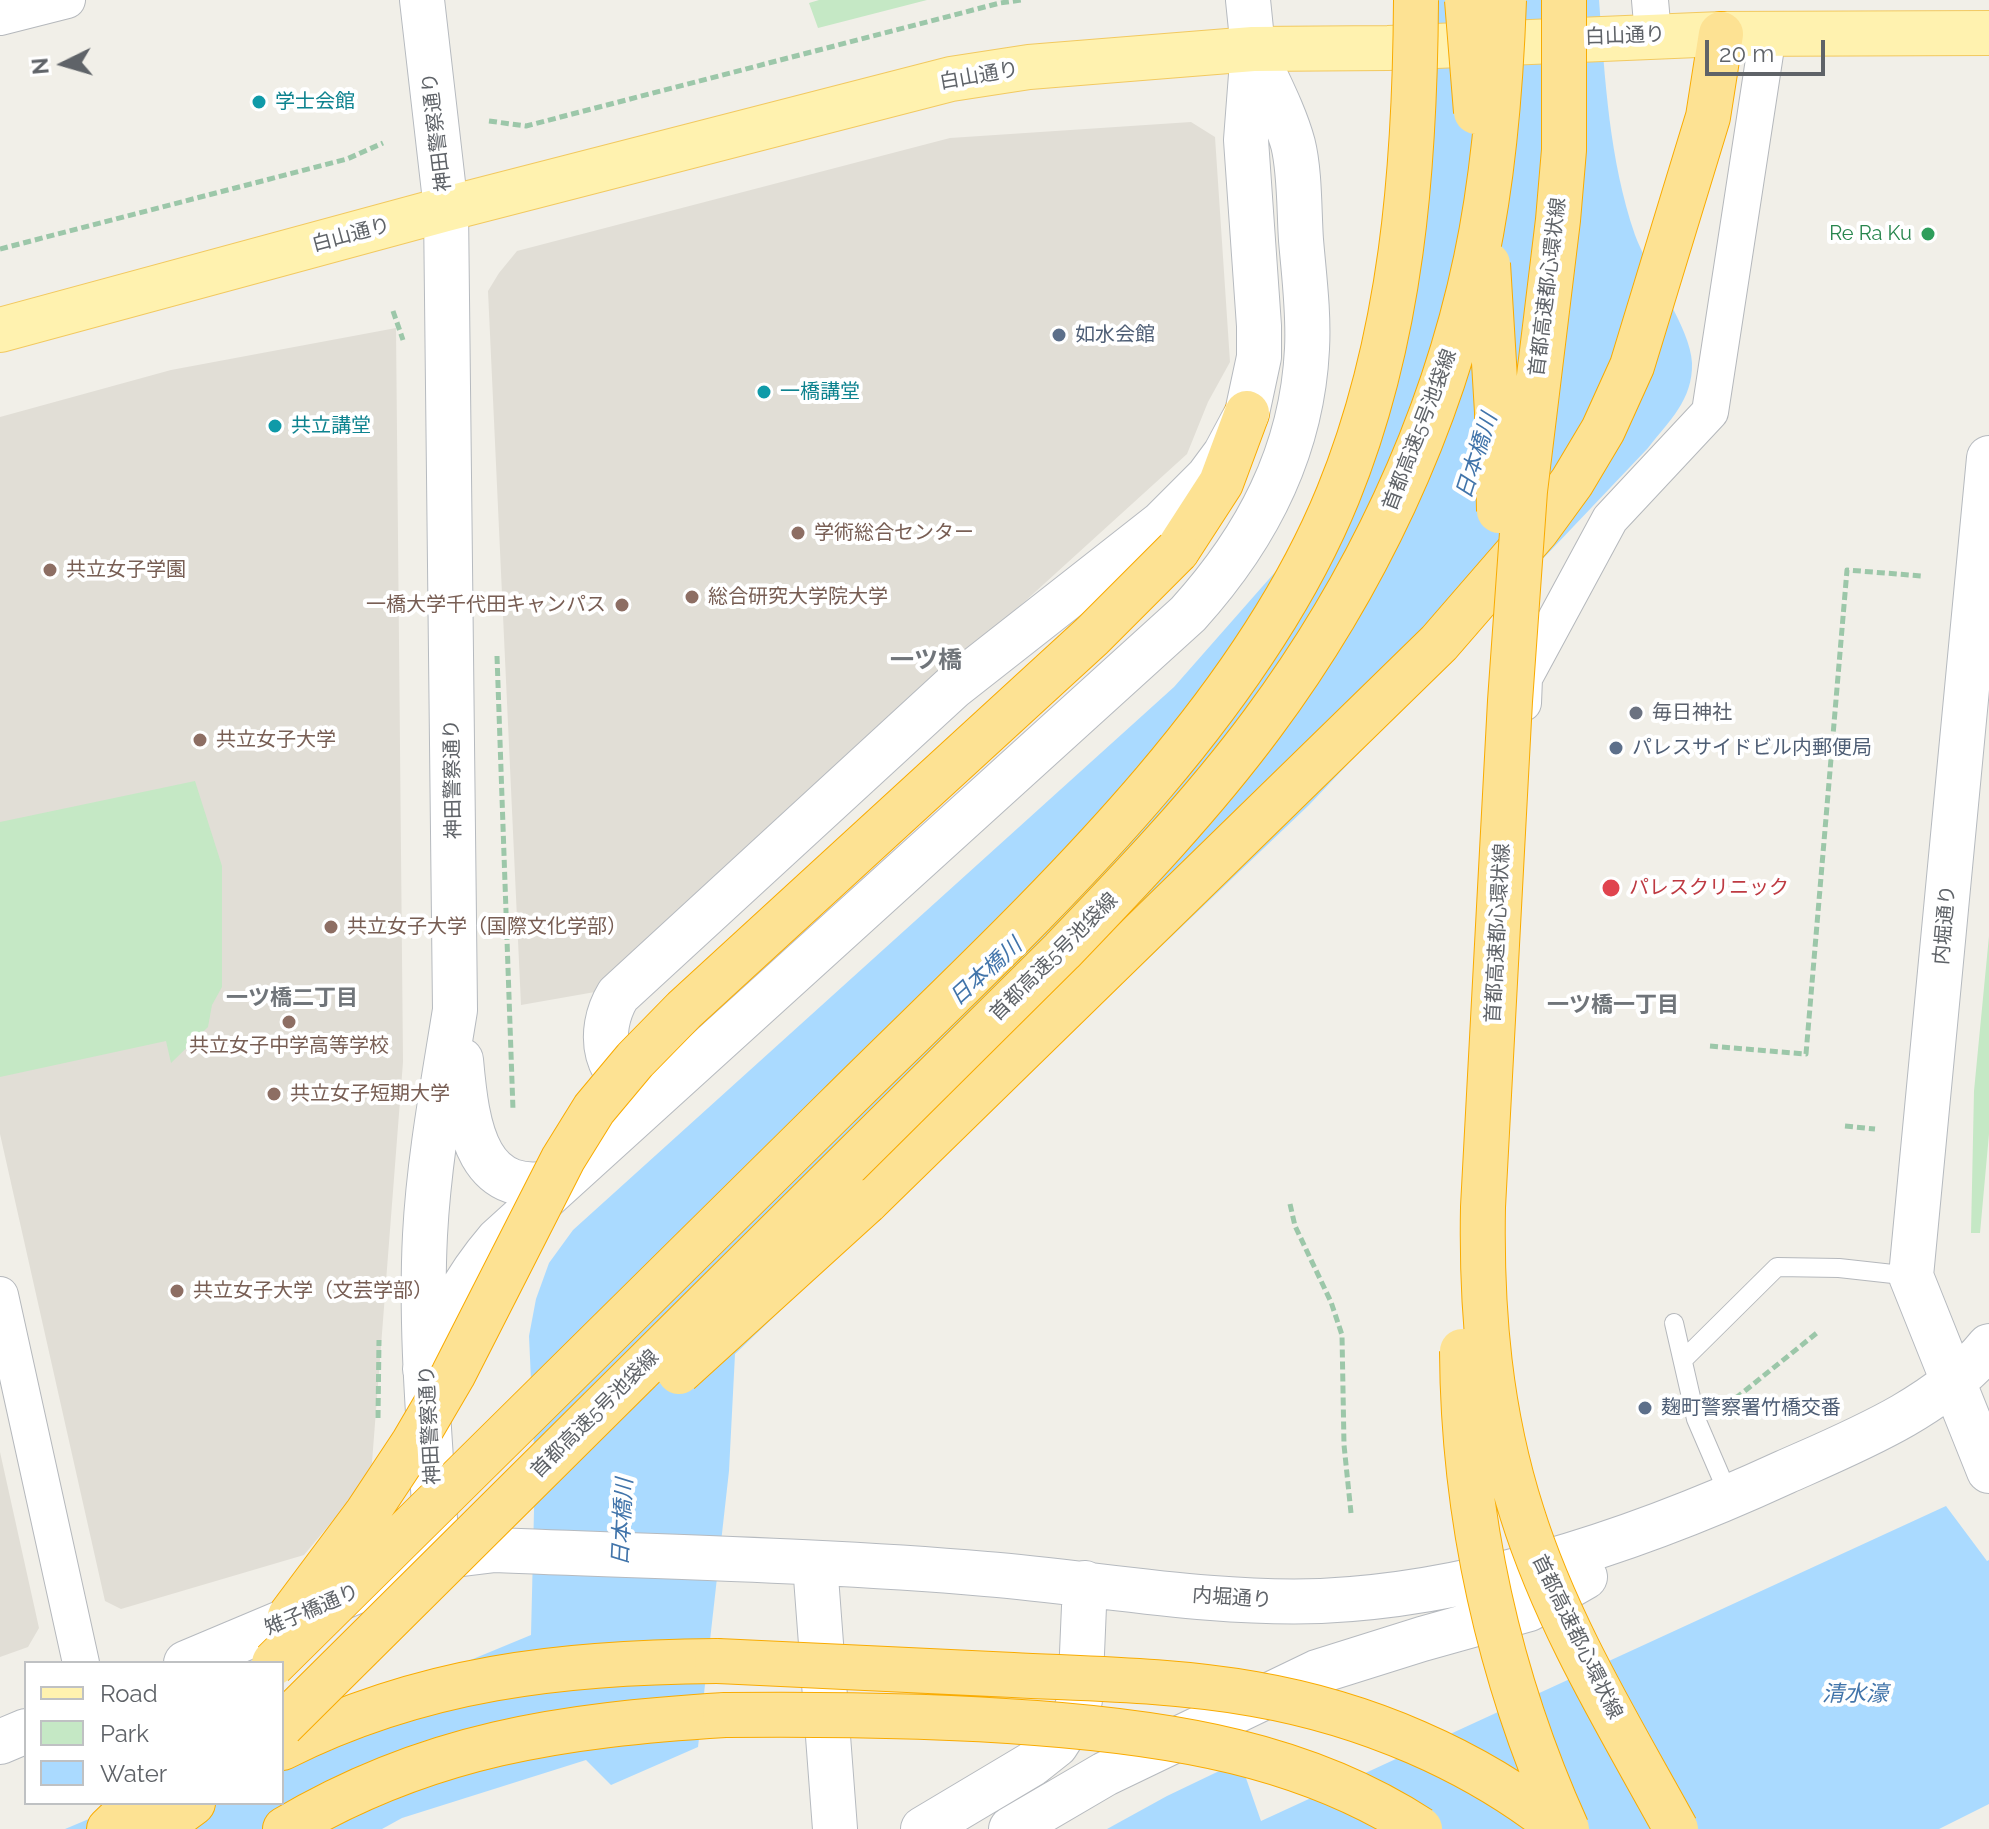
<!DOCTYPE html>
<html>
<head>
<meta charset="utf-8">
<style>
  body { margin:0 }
  #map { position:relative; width:1989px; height:1829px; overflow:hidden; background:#f1efe8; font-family:Raleway,sans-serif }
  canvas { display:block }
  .legend { position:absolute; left:24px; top:1661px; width:260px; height:144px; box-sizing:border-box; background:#fff; border:2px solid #bfc1c3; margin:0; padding:10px 14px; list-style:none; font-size:24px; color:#5f6368 }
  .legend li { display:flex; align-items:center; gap:16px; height:40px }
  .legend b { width:40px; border:2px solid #bfc1c3 }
  .north { position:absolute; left:24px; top:24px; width:80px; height:80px; -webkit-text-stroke:6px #fff; paint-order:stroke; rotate:265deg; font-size:22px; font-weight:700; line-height:32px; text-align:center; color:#5f6368 }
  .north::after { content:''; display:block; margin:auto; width:28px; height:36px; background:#5f6368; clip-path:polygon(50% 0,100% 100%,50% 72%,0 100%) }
  .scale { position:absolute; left:1705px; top:40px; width:120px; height:36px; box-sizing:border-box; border:4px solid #5f6368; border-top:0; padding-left:10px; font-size:24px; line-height:28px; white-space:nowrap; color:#5f6368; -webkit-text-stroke:6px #fff; paint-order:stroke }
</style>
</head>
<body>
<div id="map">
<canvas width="1989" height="1829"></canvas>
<ul class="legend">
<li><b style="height:10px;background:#fff2af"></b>Road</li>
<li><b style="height:22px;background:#c5e8c5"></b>Park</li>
<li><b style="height:22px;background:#aadaff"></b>Water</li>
</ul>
<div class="north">N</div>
<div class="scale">20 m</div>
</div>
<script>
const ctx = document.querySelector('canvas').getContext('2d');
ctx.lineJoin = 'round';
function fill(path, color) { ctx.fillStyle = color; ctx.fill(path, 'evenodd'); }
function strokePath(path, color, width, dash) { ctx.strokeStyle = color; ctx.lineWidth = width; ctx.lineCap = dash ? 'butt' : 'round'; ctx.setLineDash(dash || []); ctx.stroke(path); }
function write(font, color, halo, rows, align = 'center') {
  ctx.font = font + ' Raleway,"Noto Sans JP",sans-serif'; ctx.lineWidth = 8; ctx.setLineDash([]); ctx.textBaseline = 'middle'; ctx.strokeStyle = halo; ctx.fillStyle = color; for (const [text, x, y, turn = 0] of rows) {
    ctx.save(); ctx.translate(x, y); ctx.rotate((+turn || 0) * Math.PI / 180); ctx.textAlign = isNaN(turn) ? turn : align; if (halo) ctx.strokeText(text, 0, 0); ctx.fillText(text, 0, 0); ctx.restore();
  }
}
fill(new Path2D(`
  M1191,122l24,15 15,225 -22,40 -21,52 -592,538 -74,13 -33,-714 11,-18 18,-22 433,-113z
  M396,328l7,734 -32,413 -67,80 -183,54 -16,-8 -105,-467v-717l171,-47z
  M0,1452l39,176 -11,19 -28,10z`), '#e1ded6');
fill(new Path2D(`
  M819,0h108l-109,28 -9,-25z
  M195,781l27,85v121l-10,18 -4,22 -37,36 -5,-22 -166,36v-255z
  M1989,936v198l-9,99h-9l3,-142z`), '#c5e8c5');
fill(new Path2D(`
  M1394,0h205c6,79 10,159 36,235 13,36 56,93 57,128 1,37 -23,58 -44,85l-339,357 -574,549 -6,117 -31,276 -87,38 -25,-25 -184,58 -20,11h-317l62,-26h155v-65l249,-103 4,-166 -6,-133 7,-37 13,-36 24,-33 601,-543 117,-133 60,-129 45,-177 1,-148z
  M1946,1506l41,55 2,-1v244l-50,25h-832l60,-33 73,-35 21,60z`), '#aadaff');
const lane = new Path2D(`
  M1674,1323l22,96 34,79
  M1683,1360l94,-93 62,1 72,8`);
const street = new Path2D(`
  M1650,0l3,35
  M0,17l67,-17
  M1523,703l1,-25 86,-159 100,-107 58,-378
  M0,1295l81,368`);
const secondary = new Path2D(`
  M422,0l24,209 9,801c-12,75 -26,149 -30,225 -5,100 5,200 11,300
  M1989,458l-78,818 78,195
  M461,1060c6,66 15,146 104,119
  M652,1092c-50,-8 -56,-61 -34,-97l334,-307 210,-165 46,-46 17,-23 22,-41 12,-56v-31l-13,-186 7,-91 -5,-49
  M425,1369c20,-50 37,-87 73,-129l690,-626c68,-75 114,-161 119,-265 2,-36 -3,-73 -6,-109 -2,-29 -1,-68 -8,-96 -9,-33 -27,-65 -40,-95
  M815,1564l20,265
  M186,1663l252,-106 57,-7c163,7 328,10 491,24 111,9 223,31 335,27 157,-7 323,-64 464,-129 70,-31 155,-65 204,-126
  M0,1742l26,-11
  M923,1829l109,-65 24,-19 16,-25 8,-20 5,-117
  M1011,1829l94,-55 212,-102 105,-33 107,-30 56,-32`);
const primary = new Path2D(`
  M0,330l446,-121 505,-130 78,-12 224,-18 135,-1 333,-14 268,-1`);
const highway = new Path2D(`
  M1177,551l44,-68 26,-70
  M866,1202l573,-559 98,-113 35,-48 31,-52 29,-64 76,-249 13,-83
  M282,1748c139,-70 281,-86 435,-87
  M109,1829l27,-26
  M158,1829l35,-26
  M285,1829c143,-85 278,-104 440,-114`);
strokePath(lane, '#b5b8bc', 20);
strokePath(street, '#b5b8bc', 38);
strokePath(secondary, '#b6babf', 46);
strokePath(primary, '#f2c960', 46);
strokePath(highway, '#f9ab00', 46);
strokePath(new Path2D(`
  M489,121l37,5 474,-123 21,-3
  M0,249l347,-90 36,-16
  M393,311l10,29
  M497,656l16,454
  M1710,1046l96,8 41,-484 75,6
  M1845,1126l30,3
  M1290,1204l5,22 36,76 11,33 2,110 7,68
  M1726,1406l92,-74
  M378,1418l1,-78`), '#9cc7a9', 5, [8, 4]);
strokePath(lane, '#fff', 18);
strokePath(street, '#fff', 36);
strokePath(secondary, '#fff', 44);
strokePath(primary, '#fff2af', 44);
strokePath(highway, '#fde293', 44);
const highwayBridge = new Path2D(`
  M1467,0l9,112
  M1564,0v150l-6,70 -33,271 -15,210 -27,506c-2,105 7,206 39,306 35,112 98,214 154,316
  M1488,264l9,148 2,99
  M1462,1351c1,165 37,328 105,478
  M679,1372l187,-170
  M290,1616l77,-103 45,-68 41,-70 110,-216 31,-50 41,-49 49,-50 408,-374 85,-85
  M717,1661c99,4 198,9 296,14 81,4 162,5 241,19 110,19 220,65 307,135
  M274,1663c186,-186 374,-370 561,-554 178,-177 407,-378 503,-614 64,-157 77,-327 78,-495
  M725,1715c104,-1 208,0 311,8 134,10 269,31 384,106
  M282,1725l780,-774c70,-73 140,-146 200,-227 102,-137 179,-298 214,-465 18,-85 25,-173 28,-259`);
strokePath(highwayBridge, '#f9ab00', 46, []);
strokePath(highwayBridge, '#fde293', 44);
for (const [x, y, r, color] of [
  [259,102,8,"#0f9aa8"],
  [1928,234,8,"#2e9e5b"],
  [1059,335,8,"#5c6f8a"],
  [764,392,8,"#0f9aa8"],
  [275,426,8,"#0f9aa8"],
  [798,533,8,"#8d6e63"],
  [50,570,8,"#8d6e63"],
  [692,597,8,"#8d6e63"],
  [622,605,8,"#8d6e63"],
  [1636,713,8,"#6b7280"],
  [200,740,8,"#8d6e63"],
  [1616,748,8,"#5c6f8a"],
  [1611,888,10,"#e0444e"],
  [331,927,8,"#8d6e63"],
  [289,1022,8,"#8d6e63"],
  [274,1094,8,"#8d6e63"],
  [177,1291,8,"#8d6e63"],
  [1645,1408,8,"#5c6f8a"]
]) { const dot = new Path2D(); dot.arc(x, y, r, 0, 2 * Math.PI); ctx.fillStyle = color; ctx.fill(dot); strokePath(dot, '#fff', 3); }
write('20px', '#5f6368', '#fff', [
  ["白山通り",1625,36,-2],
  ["白山通り",979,76,-10],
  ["神田警察通り",437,132,-97],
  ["白山通り",351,235,-15],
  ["首都高速都心環状線",1548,287,-83],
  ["首都高速5号池袋線",1420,430,-69],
  ["神田警察通り",453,779,-91],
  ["内堀通り",1945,925,-85],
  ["首都高速都心環状線",1498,933,-87],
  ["首都高速5号池袋線",1054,957,-45],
  ["首都高速5号池袋線",595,1414,-45],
  ["神田警察通り",430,1425,-93],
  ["内堀通り",1232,1598,4],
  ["雉子橋通り",312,1610,-23],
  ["首都高速都心環状線",1577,1637,64]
]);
write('20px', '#0d838f', '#fff', [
  ["学士会館",275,102],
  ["一橋講堂",780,392],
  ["共立講堂",291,426]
], 'left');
write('20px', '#27864d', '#fff', [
  ["Re Ra Ku",1912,234]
], 'right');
write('20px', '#4e5e75', '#fff', [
  ["如水会館",1075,335],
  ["パレスサイドビル内郵便局",1632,748],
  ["麹町警察署竹橋交番",1661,1408]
], 'left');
write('20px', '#785e54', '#fff', [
  ["学術総合センター",814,533],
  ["共立女子学園",66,570],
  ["総合研究大学院大学",708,597],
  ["一橋大学千代田キャンパス",606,605,"right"],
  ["共立女子大学",216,740],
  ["共立女子大学（国際文化学部）",347,927],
  ["共立女子中学高等学校",289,1046,"center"],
  ["共立女子短期大学",290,1094],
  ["共立女子大学（文芸学部）",193,1291]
], 'left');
write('20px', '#5b616d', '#fff', [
  ["毎日神社",1652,713]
], 'left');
write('20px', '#be3a42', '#fff', [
  ["パレスクリニック",1629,888]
], 'left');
write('italic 22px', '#4174aa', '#fff', [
  ["日本橋川",1477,456,-72],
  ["日本橋川",986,972,-42],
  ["日本橋川",623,1522,-87],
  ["清水濠",1855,1694]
]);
write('bold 22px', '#70757a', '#fff', [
  ["一ツ橋二丁目",292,998],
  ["一ツ橋一丁目",1613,1005]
]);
write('bold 24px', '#70757a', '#fff', [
  ["一ツ橋",926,661]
]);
</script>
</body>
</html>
